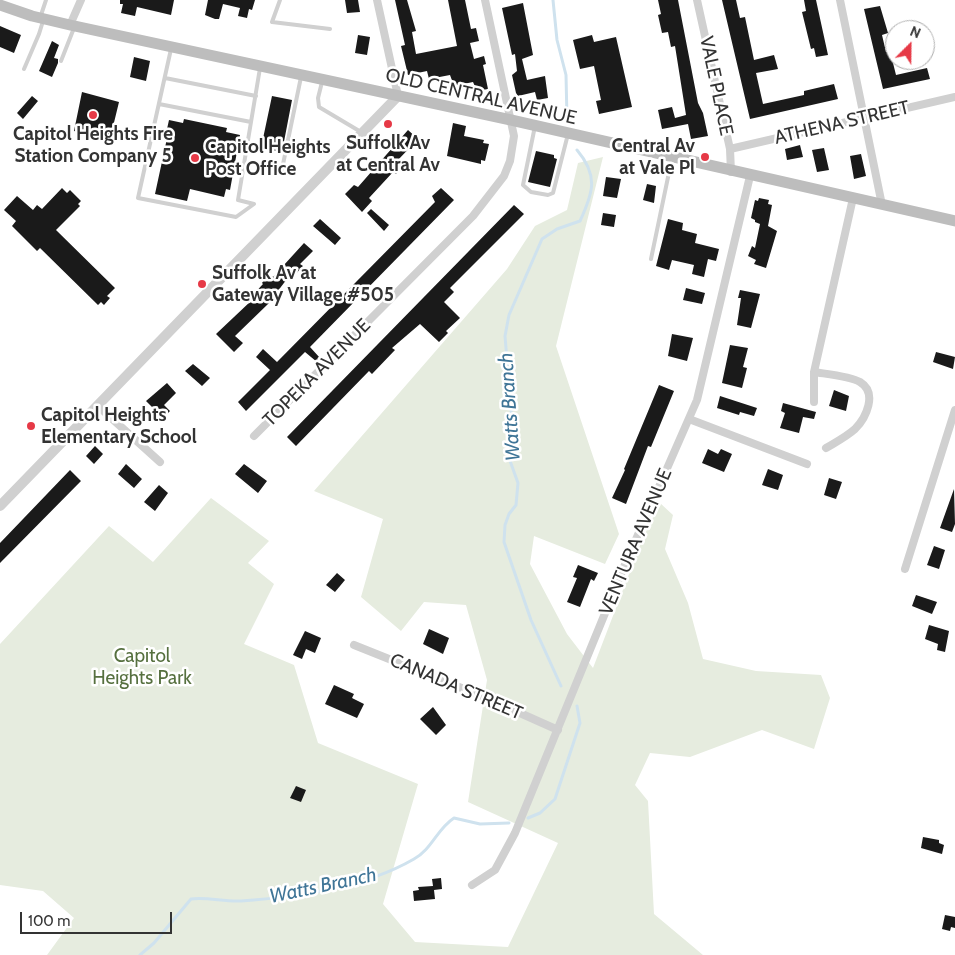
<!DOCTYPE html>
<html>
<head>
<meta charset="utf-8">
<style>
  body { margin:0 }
  #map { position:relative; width:955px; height:955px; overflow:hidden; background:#fff; font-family:Cabin,sans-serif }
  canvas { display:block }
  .north { position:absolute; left:885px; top:20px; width:50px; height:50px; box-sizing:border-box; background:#fff; border:1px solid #adadad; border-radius:50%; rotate:23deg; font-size:14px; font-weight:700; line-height:20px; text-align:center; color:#333 }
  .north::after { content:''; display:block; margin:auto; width:18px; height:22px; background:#e63946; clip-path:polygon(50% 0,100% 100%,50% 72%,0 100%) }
  .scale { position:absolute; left:20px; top:912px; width:152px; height:22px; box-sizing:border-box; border:2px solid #333; border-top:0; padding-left:6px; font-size:15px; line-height:18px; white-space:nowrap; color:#333; -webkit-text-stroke:4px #fff; paint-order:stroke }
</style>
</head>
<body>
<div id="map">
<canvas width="955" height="955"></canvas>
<div class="north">N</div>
<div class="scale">100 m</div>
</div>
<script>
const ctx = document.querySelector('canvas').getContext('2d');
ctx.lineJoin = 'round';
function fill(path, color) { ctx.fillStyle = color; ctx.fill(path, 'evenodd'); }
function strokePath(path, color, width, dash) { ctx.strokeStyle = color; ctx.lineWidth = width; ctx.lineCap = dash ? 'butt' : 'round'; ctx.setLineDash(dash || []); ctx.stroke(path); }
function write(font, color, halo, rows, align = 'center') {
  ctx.font = font + ' Cabin,sans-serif'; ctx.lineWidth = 5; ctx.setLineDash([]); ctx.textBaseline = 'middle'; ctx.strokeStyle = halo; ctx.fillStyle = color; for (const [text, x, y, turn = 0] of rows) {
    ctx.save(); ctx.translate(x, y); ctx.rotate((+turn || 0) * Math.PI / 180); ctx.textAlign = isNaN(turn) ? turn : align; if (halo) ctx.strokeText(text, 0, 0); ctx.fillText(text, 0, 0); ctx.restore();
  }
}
fill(new Path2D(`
  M603,157l-47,189 63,188 -14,30 -71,-28 -4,28 37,70 26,34 49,-128 18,-37 13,12 -8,34 23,54 15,56 53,12 65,4 9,23 -16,51 -52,-19 -72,27 -40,-4 -15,32 13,16 6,113 49,41h-656l27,-37 -31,-27 -43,-6v-241l109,-118 44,36 58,-64 58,43 -21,22 26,21 -30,60 50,21 24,78 100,41 -35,120 32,38 93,5 50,-104 -90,-41 19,-122 -21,-75 -42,-3 -23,29 -40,-34 22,-78 -69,-28 193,-222 28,-43 32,-16 11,-47z`), '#e6ecdf');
strokePath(new Path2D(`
  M553,0l4,40 9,35 1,44
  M561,686l-30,-66 -27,-78 1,-17 4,-11 7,-9 2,-22 -9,-25 3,-36 -7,-86 4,-21 33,-76 15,-10 23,-8c13,-28 19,-45 -3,-71
  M528,818l12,-5 15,-14 25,-76 -3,-17
  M140,955l14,-12 37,-44c17,-2 33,3 50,2 56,-4 123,-13 173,-42 18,-10 23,-30 40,-41l26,6 29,-1`), '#cfe2ee', 3);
fill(new Path2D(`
  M120,0h54l-3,15 -34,-8 -2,9 -14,-3 2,-9h-3z
  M208,0h47l-3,10 -3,-1 -2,9 -9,-2 2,-8 -17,-4 -4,15h-4l-10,-4z
  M345,0h13l2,12 -13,1z
  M395,0h12l9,31 -4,1 4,22 41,-8 -9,-46h17l6,29 5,-1 3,13 -9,2 4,16 10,-3 2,8 -3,1 5,24 -11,2 -4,-9 -19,4 -4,-11 -21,4 -2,-8 -19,4 -7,-29 4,-1z
  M658,0h20l20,103 5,10 5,23 -17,3 -3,-15 -26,5 -4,-19 14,-3 3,11 11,-3 -11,-69 -4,1 -3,-15 -6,1 -4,-18 3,-1z
  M722,0h14l4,18 5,-1 9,43 20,-5 4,14 -22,4 7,31 41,-9v-4l30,-7 4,15 -88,20z
  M804,0h12l12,55 -12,2 -2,-9 -3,1 -9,-37 4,-1z
  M523,3l10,52 -11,4 5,21 18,-4 3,22 -11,2 -2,-8 -17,4 -2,-3 -4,-18 5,-4 -2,-17 -3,1 -10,-47z
  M880,6l8,27 -6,2 4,17 4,-1 6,24 31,-7 3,11 -47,10 -19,-80z
  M0,26l21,9 -7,18 -14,-6z
  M358,35l12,2 -3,18 -12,-2z
  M592,35l2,7 22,-5 16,70 -33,7 -3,-13 5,-1 -7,-34 -14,3 -7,-29z
  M52,41l7,4 -5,13 4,1v4l-6,14 -13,-6z
  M134,57l16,4 -4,20 -16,-4z
  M82,92l37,10 -9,37 -36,-8z
  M32,96l6,5 -15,18 -6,-6z
  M272,96l20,4 -10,52 -21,-4z
  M184,119l43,9 -1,4 14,3 -10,55 -4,-1 -2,8 -34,-8 -3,12 -32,-7 14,-65h-2l2,-9 14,3z
  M453,123l13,3 -2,10 20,4 -1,3 6,1 -4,17 -4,-1v4l-34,-8z
  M408,130l10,9 -20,21 6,6 -8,8 -3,-2 -24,26 3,3 -10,11 -17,-18 9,-9 4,2z
  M800,145l3,12 -16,3 -2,-11z
  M824,148l5,22 -12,2 -5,-22z
  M536,151l18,4v3l3,1 -7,28 -22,-5z
  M861,154l5,22 -12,3 -4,-23z
  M606,177l15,2 -4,19 -14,-2z
  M647,184l9,2 -2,17 -11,-3z
  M62,188l5,5 3,-3 11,11 -3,3 2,2 -24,24 59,58 -8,8 3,2 -6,7 -3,-3 -3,3 -58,-57 -3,3 -25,-25 4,-5 -12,-11 13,-14 16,14 4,-5 5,4z
  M441,188l13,12 -144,147 10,11 -3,4 -12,-10 -59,59 -8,-9 32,-32 -14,-13 7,-8 14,13 158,-160 -3,-6z
  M759,198l10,2 -1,4 4,1 -4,21 9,5 -11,37 -12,-4 2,-4 -8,-4 4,-10 3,2 5,-24 -5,-2v-2l-4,-2 4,-18 3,1z
  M514,205l10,9 -74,74 4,4 -10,10 16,16 -14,13 2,2 -9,9 -19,-18 -28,24 3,2 -23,24 -3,-3 -73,75 -9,-9z
  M371,209l18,16 -5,6 -17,-18z
  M603,213l13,2 -2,12 -13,-2z
  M320,219l21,19 -6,7 -22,-19z
  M668,219l15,4 -1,7 15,4 -2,9 24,6 -3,12 -8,-2 -4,18 -12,-3 2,-9 -22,-5 -3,10 -13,-4z
  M304,243l9,8 -13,13 3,2 -11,12 -2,-3 -22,29 -33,32 8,7 -9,9 -18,-18 36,-34 -2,-2 13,-14 -1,-1 6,-9 5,3z
  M686,288l19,5 -3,11 -19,-4z
  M740,290l20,4 -9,34 -14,-3 4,-27h-3z
  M672,334l21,4 -6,23 -19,-5z
  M730,345l18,3 -5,19 4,1 -5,20 -20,-5z
  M936,352l19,5 -2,12 -20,-7z
  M193,364l17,14 -8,8 -17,-15z
  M167,383l9,10 -12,12 6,6 -7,7 -17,-17z
  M659,385l15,6 -23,56 -3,-1 -22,58 -14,-6 13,-28 -1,-1z
  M834,390l15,6 -3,15 -17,-5z
  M720,396l37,12 -3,8 -14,-4 -1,3 -22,-7z
  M783,403l33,9 -2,7 -11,-2 -4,16 -19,-5 5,-15 -4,-2z
  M95,446l8,8 -9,10 -8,-8z
  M708,449l10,5 3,-5 11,5 -8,18 -22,-9z
  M126,464l16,15 -8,9 -16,-14z
  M244,464l23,17 -9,12 -23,-19z
  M768,469l15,6 -5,15 -16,-5z
  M70,470l11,11 -81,82v-20z
  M829,478l13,4 -6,17 -12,-4z
  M159,485l9,8 -13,18 -11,-9z
  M954,489l1,35 -3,8 -12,-4z
  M934,546l11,4 -6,19 -12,-4z
  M578,565l20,8 -4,8 -3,-2 -11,28 -13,-5 10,-24 -4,-1z
  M337,573l8,7 -10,12 -9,-7z
  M916,595l21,7 -5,12 -20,-8z
  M929,625l20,6 -4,21 -8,-2 1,-6 -13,-5z
  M429,629l20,9 -6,16 -20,-10z
  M305,631l16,7 -6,15 -9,-4 -4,10 -9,-4z
  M334,685l20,9 -2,4 12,6 -7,14 -32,-14z
  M433,707l13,18 -10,10 -16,-16z
  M296,786l10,4 -5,12 -11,-4z
  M923,837l16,3v3l5,2 -2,9 -21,-6z
  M441,878l1,11 -8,1 1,9 -21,2 -1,-10 6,-1 -1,-3 15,-1 -1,-7z
  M945,915l10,2v11l-4,-1 -1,4 -8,-2z`), '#1a1a1a');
strokePath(new Path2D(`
  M280,0l-8,22 58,7
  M41,15l5,-15
  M171,49l-33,149 98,19 18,-13 -16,-4 22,-132
  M61,61l13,-33
  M24,69l15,-35 4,-13
  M165,78l91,18
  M322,82l-4,16 1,9 42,25
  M159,104l92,18
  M535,126l-12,59 8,7 17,3 5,-2 15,-59
  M266,172l15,2 20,-97
  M651,259l21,-101`), '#d0d0d0', 4);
strokePath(new Path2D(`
  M377,0l21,96
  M697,0l33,149 1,23
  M840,0l42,205
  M70,25l11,-25
  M730,149l225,-52
  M814,372c12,2 36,4 46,10 18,11 6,36 -5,47 -9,8 -19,13 -29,19
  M814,402v-30l39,-174
  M98,406l62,56
  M689,419l118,45
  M254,436l219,-220 31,-40 6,-15 4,-25 -29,-136
  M905,569l50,-159
  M354,645l130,52 74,33
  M472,885l23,-15 20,-37 111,-271 71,-162 53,-224`), '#d0d0d0', 8);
strokePath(new Path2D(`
  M0,506l398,-410`), '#d0d0d0', 10);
strokePath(new Path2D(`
  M0,5l32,11 38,9 441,95 444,101`), '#bdbdbd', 11);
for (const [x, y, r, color] of [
  [93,115,5,"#e63946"],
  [388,124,5,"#e63946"],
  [705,157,5,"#e63946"],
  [195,158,5,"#e63946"],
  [202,284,5,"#e63946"],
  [31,426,5,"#e63946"]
]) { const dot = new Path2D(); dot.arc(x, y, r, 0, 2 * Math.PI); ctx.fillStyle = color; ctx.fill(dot); strokePath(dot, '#fff', 2); }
write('19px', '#333', '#fff', [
  ["VALE PLACE",716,86,78],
  ["OLD CENTRAL AVENUE",481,97,13],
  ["ATHENA STREET",842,123,-13],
  ["TOPEKA AVENUE",317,373,-45],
  ["VENTURA AVENUE",636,542,-67],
  ["CANADA STREET",456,687,23]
]);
write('bold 19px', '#333', '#fff', [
  ["Capitol Heights Fire",93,134,"center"],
  ["Station Company 5",93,156,"center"],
  ["Suffolk Av",388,143,"center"],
  ["at Central Av",388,165,"center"],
  ["Central Av",695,146,"right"],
  ["at Vale Pl",695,168,"right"],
  ["Capitol Heights",205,147],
  ["Post Office",205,169],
  ["Suffolk Av at",212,273],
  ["Gateway Village #505",212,295],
  ["Capitol Heights",41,415],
  ["Elementary School",41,437]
], 'left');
write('19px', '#56703f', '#fff', [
  ["Capitol",142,656],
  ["Heights Park",142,678]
]);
write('italic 20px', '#3f7597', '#fff', [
  ["Watts Branch",510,407,-94],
  ["Watts Branch",323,886,-12]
]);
</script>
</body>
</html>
